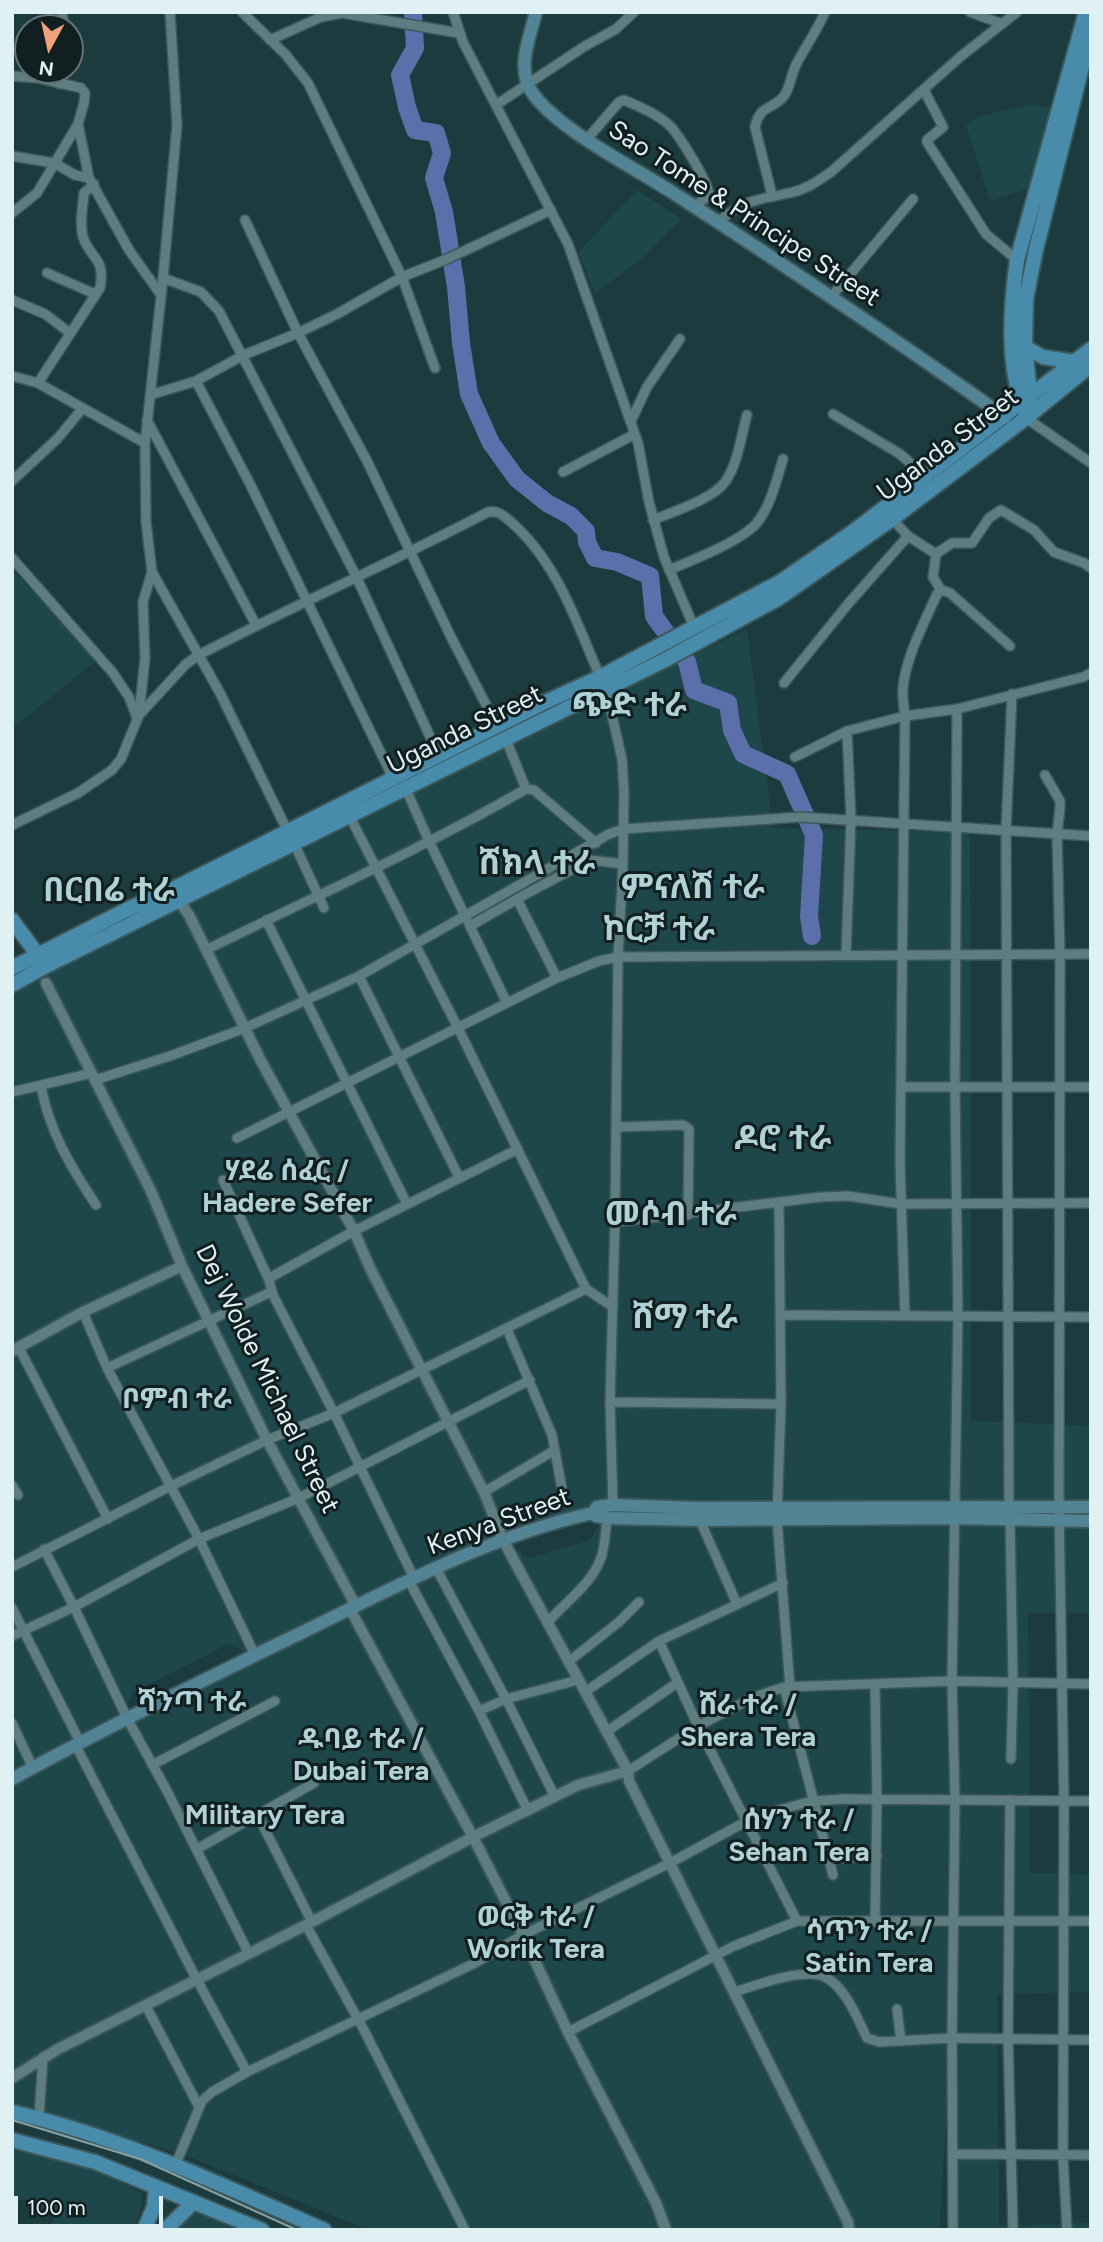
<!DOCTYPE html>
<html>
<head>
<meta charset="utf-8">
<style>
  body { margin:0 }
  #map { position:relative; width:1103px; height:2242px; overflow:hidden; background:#1c3b3e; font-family:Figtree,sans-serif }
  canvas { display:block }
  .frame { position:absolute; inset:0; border:14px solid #e0f1f3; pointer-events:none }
  .north { position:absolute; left:14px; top:14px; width:70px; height:70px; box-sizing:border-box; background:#121f21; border:2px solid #647375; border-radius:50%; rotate:188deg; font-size:19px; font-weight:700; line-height:28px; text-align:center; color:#e0f1f3 }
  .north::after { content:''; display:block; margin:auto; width:24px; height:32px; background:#f0a27a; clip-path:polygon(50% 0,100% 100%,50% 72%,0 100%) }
  .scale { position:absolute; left:14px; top:2196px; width:149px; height:32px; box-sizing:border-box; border:4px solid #e0f1f3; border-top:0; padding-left:9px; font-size:21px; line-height:24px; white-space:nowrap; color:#e0f1f3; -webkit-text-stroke:5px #121f21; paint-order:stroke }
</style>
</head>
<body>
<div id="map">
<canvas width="1103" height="2242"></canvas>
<div class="frame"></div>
<div class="north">N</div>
<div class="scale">100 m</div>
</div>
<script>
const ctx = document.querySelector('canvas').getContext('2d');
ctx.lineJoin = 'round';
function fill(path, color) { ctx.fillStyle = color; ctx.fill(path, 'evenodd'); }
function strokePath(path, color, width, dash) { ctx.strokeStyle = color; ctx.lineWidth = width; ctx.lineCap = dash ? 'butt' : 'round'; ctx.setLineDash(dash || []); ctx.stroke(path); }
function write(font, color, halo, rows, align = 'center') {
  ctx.font = font + ' Figtree,"Noto Sans Ethiopic",sans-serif'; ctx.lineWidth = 6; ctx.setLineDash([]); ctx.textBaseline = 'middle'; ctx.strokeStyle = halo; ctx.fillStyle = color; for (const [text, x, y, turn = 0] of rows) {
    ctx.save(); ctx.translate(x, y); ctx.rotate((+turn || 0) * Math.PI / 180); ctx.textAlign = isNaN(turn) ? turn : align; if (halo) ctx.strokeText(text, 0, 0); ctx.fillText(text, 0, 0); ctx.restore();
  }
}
fill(new Path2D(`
  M1030,105l24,2 -22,80 -42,14 -24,-76 17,-10z
  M637,190l44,29 -38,39 -48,35 -17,-40z
  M12,570l86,89 -86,70z
  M747,629l26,199 197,4 1,589 120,5v188l-63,-1 2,260 61,1v118l-94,2 2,232 92,-3v7h-132l-8,-183 -12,183h-570l-189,-77 -168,-48v-1118l37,-19zM784,1204l1,16 -7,291 67,1 -236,-1 -19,29 -61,18 -33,-20 113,-29 167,1zM487,1547l-129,67 -8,-8zM228,1644l21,10 -127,65 10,-26z
  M12,2142l78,22 52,30 -2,17 -6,19h-87l8,-14 -43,-20z
  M191,2205l63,25h-83z`), '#1e474c');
strokePath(new Path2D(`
  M413,12l2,36 -15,27 7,32 8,23 21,3 6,20 -8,25 10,34 12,75 5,56 8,51 22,49 26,36 30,24 24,13 15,15 1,11 8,16 22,4 33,14 4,40 33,46 7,28 34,13 4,27 11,24 44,20 27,61 -5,81 3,20`), '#5b70aa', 18);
const minor = new Path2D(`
  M62,12l2,16
  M242,12l44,43 22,28 94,194 33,91
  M453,12l10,30 105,202 70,199 11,59 15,55 30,70
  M970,12l32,12
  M270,40l51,-23 21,-4 117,20
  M12,76l26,2 43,10 4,5 -1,10 -6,21 -41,69 -25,20
  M60,84l1,-14
  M924,90l19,37 -16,13v2l59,92 31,26
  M496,105l89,-59 31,-17 18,-17
  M78,124l11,54 40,72 32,45
  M587,139l32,-37 5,-2c16,7 36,15 48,28 9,11 38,56 37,68l-15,10
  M12,156l42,7 21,12 14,3
  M772,195l-17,-68c5,-23 18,-17 29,-31 6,-8 7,-21 12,-31 9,-18 21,-34 29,-53
  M245,220l53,113 69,128 83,174 47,91
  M718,222c27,-24 42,-22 75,-30 14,-3 26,-12 38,-20l129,-115 57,-45
  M47,273l48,21
  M163,278l38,14 18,19 137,265 83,180
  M831,297l82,-98
  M12,300l33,14 25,19
  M12,376l26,7 107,60
  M196,381l54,103 143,294
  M38,383l62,-95c6,-31 -10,-29 -17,-51 -4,-14 0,-30 1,-44l10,-9
  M150,395l46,-14 48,-26 54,-22 39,-19 65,-37 45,-18 104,-49
  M833,414l67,40 25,22
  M1026,418l65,45
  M147,420l109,205
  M631,421l16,-34 33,-48
  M563,472l72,-38
  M12,481l46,-43 24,-29
  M892,519l16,17 28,18
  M653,520c19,-8 60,-21 72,-38 13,-18 16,-46 22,-67
  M936,554l16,-11h20l17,-25 12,-8 33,20 20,22 30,11 7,5
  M936,554l-3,23 8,13 9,3 60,53
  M12,558l101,115 16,24 8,21
  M669,570c24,-10 70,-28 87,-46 14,-16 21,-45 27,-65
  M152,572l68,121 68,139
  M784,683l64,-79 60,-68
  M606,689l16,70 2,33 -1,72 -5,93 -3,265 -5,180 3,103
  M140,714l46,-50 13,-9c95,-50 194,-93 289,-143 10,-2 16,4 23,10 46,40 66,101 89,155
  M505,737l21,52
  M795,757l52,-26 58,-15 52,-7 126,-32 8,-4
  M1045,775l15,26v6l-3,27 3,121 -1,552 5,294 -1,355 4,74
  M405,787l24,54 78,162
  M12,825l66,-32 34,-23 9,-11 18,-44 6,-57 -2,-56 9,-30 -6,-50 -1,-79 18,-165 14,-153 -7,-113
  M294,843l30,65
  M517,899l40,79
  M266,920l141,284
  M470,926l56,-32 64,-34 33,4
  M206,950c107,-53 216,-101 320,-161l8,1 62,53
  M846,955l5,-136 -4,-88
  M359,976l100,201
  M95,1080l75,-24 75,-28 114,-52 250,-142 15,-5 176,-12 291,19
  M41,1086c8,45 30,81 55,119
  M901,1087h190
  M12,1092l80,-19
  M617,1127l66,-2 6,4 -1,86
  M237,1138l320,-160 42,-17 19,-4 473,-3
  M223,1180l46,100
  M779,1202l2,202 -4,115 13,168
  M615,1222l206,-25 27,-1 53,8 190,-1
  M586,1289l27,18
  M83,1312l24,56 92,171 56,116
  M781,1315l310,2
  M905,1316l-5,-155 5,-445c-1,-9 -3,-19 -2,-28 2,-29 22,-67 34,-94l4,-4
  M507,1329l45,106 10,54
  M19,1348l89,171
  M107,1368l164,-76
  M610,1402l171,2
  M12,1485l6,10
  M484,1492l71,-42
  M1009,1506l-3,-675 6,-137
  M698,1516l39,88
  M1010,1519l3,163 -2,77
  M44,1549l30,58 54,113 39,71 81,161
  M12,1567l157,-80 98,-47 67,-27 252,-124 -128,-261 -109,-213
  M436,1568l70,131 49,98
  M414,1578l-80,-165 -61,-118 -4,-15 4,-4 81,-45 164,-82
  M409,1581l70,130 49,100
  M12,1608l69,136
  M547,1623c19,-22 46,-39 55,-68 3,-12 4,-25 5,-37
  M12,1636l62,-29 125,-68 100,-41 231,-118
  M659,1641l39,85 99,195
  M568,1662l51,-40 20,-20
  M875,1685l2,114 -2,123
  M784,1687l49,188
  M585,1692l74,-51 124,-58
  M479,1711l27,-12 72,-19
  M12,1723l21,45
  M606,1732l71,-49
  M76,1746l120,232 51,94
  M152,1765l123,-64
  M628,1771l70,-45 56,-29 30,-10 168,-6 139,3
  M1010,1800l-2,238 5,192
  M257,1814l55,108
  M197,1849l117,-66
  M828,1859l49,-3
  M306,1925l58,105 101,200
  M735,1992c21,-7 71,-26 92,-14 20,12 30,40 40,60l12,4 73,-4 139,2
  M146,2006l53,101
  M897,2009l4,32
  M568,2032l166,-86 63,-25h294
  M39,2118l4,-61
  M954,2154l137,1
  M175,2166l27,-65 10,-9 35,-20 228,-109 48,-28 147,-72 77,-42 32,-11 33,-9 32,-2 247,2
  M953,2230l-1,-192 3,-238 -3,-119 6,-365 -3,-229 2,-378`);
const tertiary = new Path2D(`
  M179,901l10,14 72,146 93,170 16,37 114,224 19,48 125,231 1,10 219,441 1,8
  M46,983l105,208 31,75 85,174 89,166
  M12,1351l71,-39 99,-46
  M350,1609l123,228 50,98 45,97 88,171 10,27
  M12,2078l46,-29 248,-124 167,-88 105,-52 50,-14`);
const secondary = new Path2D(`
  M536,12c-6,25 -19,53 -6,77 22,38 107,80 145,105 111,72 221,146 330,223
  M593,1513l4,-6 16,-2 82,3 396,-1
  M12,1779c97,-53 196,-101 295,-149 92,-45 186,-95 286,-117l3,3 11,2 93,2 254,-2 137,3`);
const primary = new Path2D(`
  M1025,347l18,10 32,5
  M1031,402l-6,-55 1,-48 10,-50 55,-218
  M1023,409c-16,-48 -13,-99 -6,-149l69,-248
  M12,920l31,42
  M12,968l114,-58 47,-21 368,-185 59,-27 180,-95 74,-51 237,-182
  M12,985l34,-19 619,-306 114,-62 113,-79 134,-101 65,-53
  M12,2112c109,25 210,73 312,118
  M12,2140l83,22 167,68
  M144,2230l10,-23 2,-20
  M165,2230l29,-28`);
strokePath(minor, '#3c585b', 12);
strokePath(tertiary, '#3c585b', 14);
strokePath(secondary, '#3c585b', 16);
strokePath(primary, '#3c585b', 18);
strokePath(minor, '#5d7d81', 9);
strokePath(tertiary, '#5d7d81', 10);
strokePath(secondary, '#538495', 12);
strokePath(primary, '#498baa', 14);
strokePath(new Path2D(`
  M12,2120l128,39 157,71`), '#89a0a3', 2);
write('26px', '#e0f1f3', '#121f21', [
  ["Sao Tome & Principe Street",744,214,33],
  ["Uganda Street",948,445,-37],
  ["Uganda Street",465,730,-26],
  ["Dej Wolde Michael Street",267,1379,64],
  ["Kenya Street",499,1522,-20]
]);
write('bold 28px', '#b0d2d6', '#121f21', [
  ["ሃደሬ ሰፈር /",287,1172],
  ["Hadere Sefer",287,1204],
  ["ቦምብ ተራ",177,1400],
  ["ሻንጣ ተራ",192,1703],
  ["ሸራ ተራ /",748,1706],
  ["Shera Tera",748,1738],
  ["ዱባይ ተራ /",361,1740],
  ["Dubai Tera",361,1772],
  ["Military Tera",265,1816],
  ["ሰሃን ተራ /",799,1821],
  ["Sehan Tera",799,1853],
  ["ወርቅ ተራ /",536,1918],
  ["Worik Tera",536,1950],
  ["ሳጥን ተራ /",869,1932],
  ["Satin Tera",869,1964]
]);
write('bold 33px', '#b0d2d6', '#121f21', [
  ["ጭድ ተራ",629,706],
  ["ሸክላ ተራ",537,864],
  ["ምናለሽ ተራ",693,888],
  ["በርበሬ ተራ",109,891],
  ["ኮርቻ ተራ",659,930],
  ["ዶሮ ተራ",783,1139],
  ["መሶብ ተራ",671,1215],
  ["ሸማ ተራ",685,1318]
]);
</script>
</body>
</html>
